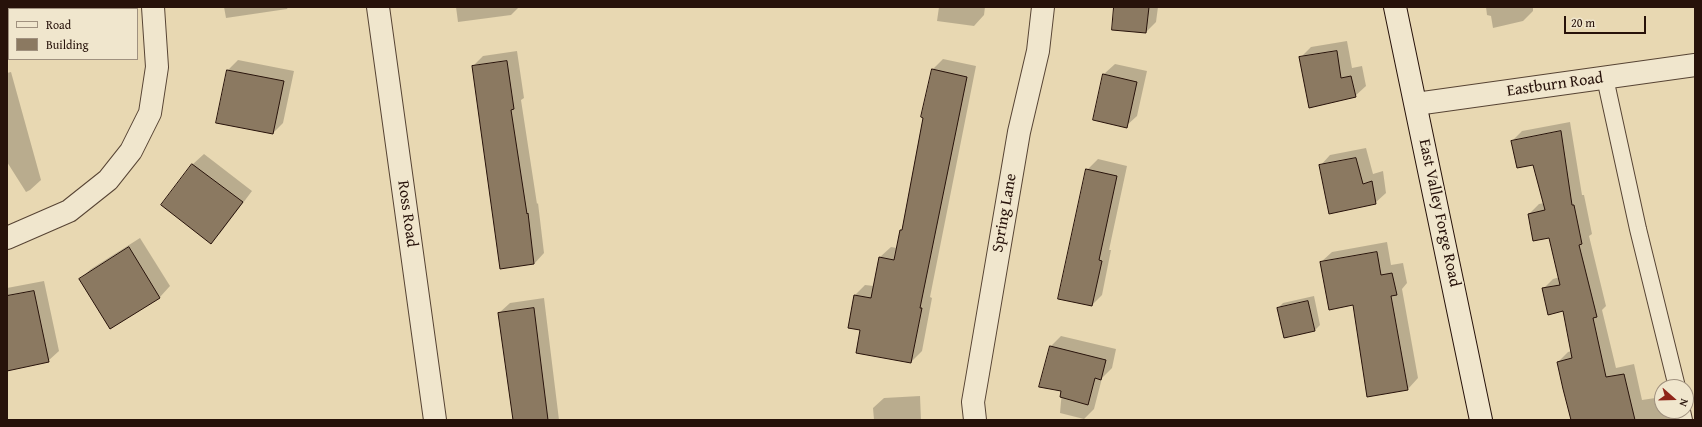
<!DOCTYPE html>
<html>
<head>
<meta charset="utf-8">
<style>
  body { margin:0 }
  #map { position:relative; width:1702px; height:427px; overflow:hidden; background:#e8d8b2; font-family:"Gentium Book Plus",serif }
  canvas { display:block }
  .frame { position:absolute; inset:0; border:8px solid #27120a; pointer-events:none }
  .legend { position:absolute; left:8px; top:8px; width:130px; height:52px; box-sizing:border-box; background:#f0e6cd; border:1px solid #a0917f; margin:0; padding:5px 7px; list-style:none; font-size:12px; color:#27120a }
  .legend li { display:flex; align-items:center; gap:8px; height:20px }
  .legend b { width:20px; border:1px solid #a0917f }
  .north { position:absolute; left:1654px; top:379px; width:40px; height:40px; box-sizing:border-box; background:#f0e6cd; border:1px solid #a0917f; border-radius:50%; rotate:110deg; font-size:11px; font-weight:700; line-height:16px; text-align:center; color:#27120a }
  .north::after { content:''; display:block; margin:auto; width:14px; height:18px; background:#8f2418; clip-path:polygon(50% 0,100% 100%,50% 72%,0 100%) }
  .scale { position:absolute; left:1564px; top:16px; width:82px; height:18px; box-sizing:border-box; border:2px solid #27120a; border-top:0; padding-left:5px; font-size:12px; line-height:14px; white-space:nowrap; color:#27120a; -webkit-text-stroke:3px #f0e6cd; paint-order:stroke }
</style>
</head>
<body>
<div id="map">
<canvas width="1702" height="427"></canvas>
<div class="frame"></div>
<ul class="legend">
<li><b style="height:5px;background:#f0e6cd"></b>Road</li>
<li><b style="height:11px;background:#8b7961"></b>Building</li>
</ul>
<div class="north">N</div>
<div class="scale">20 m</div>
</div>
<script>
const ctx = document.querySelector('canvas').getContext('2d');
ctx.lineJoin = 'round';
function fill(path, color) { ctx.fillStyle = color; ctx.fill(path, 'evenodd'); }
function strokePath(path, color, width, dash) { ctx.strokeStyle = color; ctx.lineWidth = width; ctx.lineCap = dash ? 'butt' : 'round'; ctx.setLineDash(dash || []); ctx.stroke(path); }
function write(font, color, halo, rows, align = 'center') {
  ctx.font = font + ' "Gentium Book Plus",serif'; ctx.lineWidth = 3.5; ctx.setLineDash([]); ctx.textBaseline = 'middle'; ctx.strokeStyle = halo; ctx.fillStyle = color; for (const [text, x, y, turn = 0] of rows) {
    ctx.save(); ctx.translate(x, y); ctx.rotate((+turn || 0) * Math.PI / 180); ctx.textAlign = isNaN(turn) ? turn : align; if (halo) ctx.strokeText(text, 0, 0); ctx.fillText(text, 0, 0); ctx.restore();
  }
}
fill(new Path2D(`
  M224,7h64l-1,2 -61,9z
  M456,7h63l-8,8 -53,7z
  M939,7h46l-1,8 -10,11 -37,-5z
  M1115,7h43l-2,15 -10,10z
  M1486,7h47v4l-10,10 -30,7 -2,-12 -4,-1z
  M1347,41l5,27 10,-2 4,20 -11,10 -55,-38 11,-11z
  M517,51l7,47 -3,2 16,104 1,-1 6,50 -10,11 -61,-198 10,-10z
  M943,59l33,7 -46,231 2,1 -10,53 -11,11 -50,-33 -6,-34 10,-10 9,1 6,-29 11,-10 6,1 4,-17 2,-3 29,-158z
  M238,60l56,11 -11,52 -10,10 -45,-63z
  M1115,64l32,7 -10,45 -11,10 -22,-52z
  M11,72l30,108 -11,10 -4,2 -19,-30v-89z
  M1570,122l12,73h2l8,39 -3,2 17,70 -4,4 14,58 18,-4 8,36 20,-3v14h14l1,9h-105l-14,-58 10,-10 4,-1 -8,-41 -20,-22 9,-9 7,-2 -10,-40 -21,-23 10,-10 5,-1 -10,-39 -22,-23 10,-10z
  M1366,148l7,26 10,-3 3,22 -11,10 -55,-37 10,-11z
  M204,154l48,37 -31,41 -10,10 -49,-37 31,-41z
  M1098,159l29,7 -18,84h2l-9,45 -10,10 -5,-135z
  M140,238l30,48 -10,11 -49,31 -31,-49 11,-10z
  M1387,242l4,23 12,-2 4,20 -5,6 16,89 -10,11 -40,6 -14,-92 -33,-41 11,-10z
  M44,281l15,70 -11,10 -41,9v-82z
  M1314,296l6,29 -5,5 -37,-22 5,-5z
  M544,298l15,122h-45l-15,-107 11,-10z
  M1061,336l55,13 -4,19 -10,10 -8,31 -10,10 -24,-6 2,-23 -21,-4 10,-40z
  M920,396l1,24h-47l-1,-12 11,-10z`), '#0003');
const building = new Path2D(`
  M1114,7h35l-3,26 -34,-3z
  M1337,51l4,27 10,-2 5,21 -47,11 -10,-51z
  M507,61l7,48 -3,1 16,104 1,-1 6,51 -34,5 -28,-203z
  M932,69l35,8 -47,231h2l-11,55 -55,-10 4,-23 -12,-2 6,-33 17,3 8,-41 15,3 6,-30h2l21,-112 -2,-1z
  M227,70l57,11 -11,53 -57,-11z
  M1103,74l34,8 -10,46 -34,-8z
  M1561,131l11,74h2l8,39 -3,1 18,72 -4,1 13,59 18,-3 11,46h-64l-8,-31 -6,-27 15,-4 -9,-47 -15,4 -6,-27 18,-3 -11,-47 -16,3 -5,-27 17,-4 -12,-45 -16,3 -6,-27z
  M1356,158l7,26 9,-3 4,23 -47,10 -10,-49z
  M192,164l51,38 -32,42 -50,-39z
  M1086,169l31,7 -18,84 3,1 -10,45 -34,-7z
  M129,247l31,51 -50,31 -31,-50z
  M1377,252l4,23 11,-2 5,22 -6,1 17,94 -41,7 -14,-92 -24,5 -9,-48z
  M34,291l15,71 -42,9v-75z
  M1308,301l7,30 -31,7 -7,-30z
  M534,308l14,112h-35l-15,-107z
  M1050,346l56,14 -5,20 -6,-2 -7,27 -28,-8 1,-6 -22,-4z`);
fill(building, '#8b7961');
strokePath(building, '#27120a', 1);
const service = new Path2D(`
  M1605,78l33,151 39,158
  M1682,411l2,9`);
const minor = new Path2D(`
  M1416,104l279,-39
  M7,238l62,-27 39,-31 23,-29 19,-38 7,-46 -4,-60
  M975,420l-2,-18 4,-23 42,-247 19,-81 5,-44`);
const tertiary = new Path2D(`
  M378,7l57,413`);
const secondary = new Path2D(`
  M1395,7l86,413`);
strokePath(service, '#574434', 18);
strokePath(minor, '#574434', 24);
strokePath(tertiary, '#574434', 24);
strokePath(secondary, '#27120a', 24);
strokePath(service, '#f0e6cd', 16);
strokePath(minor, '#f0e6cd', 22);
strokePath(tertiary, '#f0e6cd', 22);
strokePath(secondary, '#f0e6cd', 22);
write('16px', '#27120a', '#f0e6cd', [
  ["Eastburn Road",1555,85,-8],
  ["Spring Lane",1005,213,-80],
  ["East Valley Forge Road",1439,213,78],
  ["Ross Road",407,214,82]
]);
</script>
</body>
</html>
